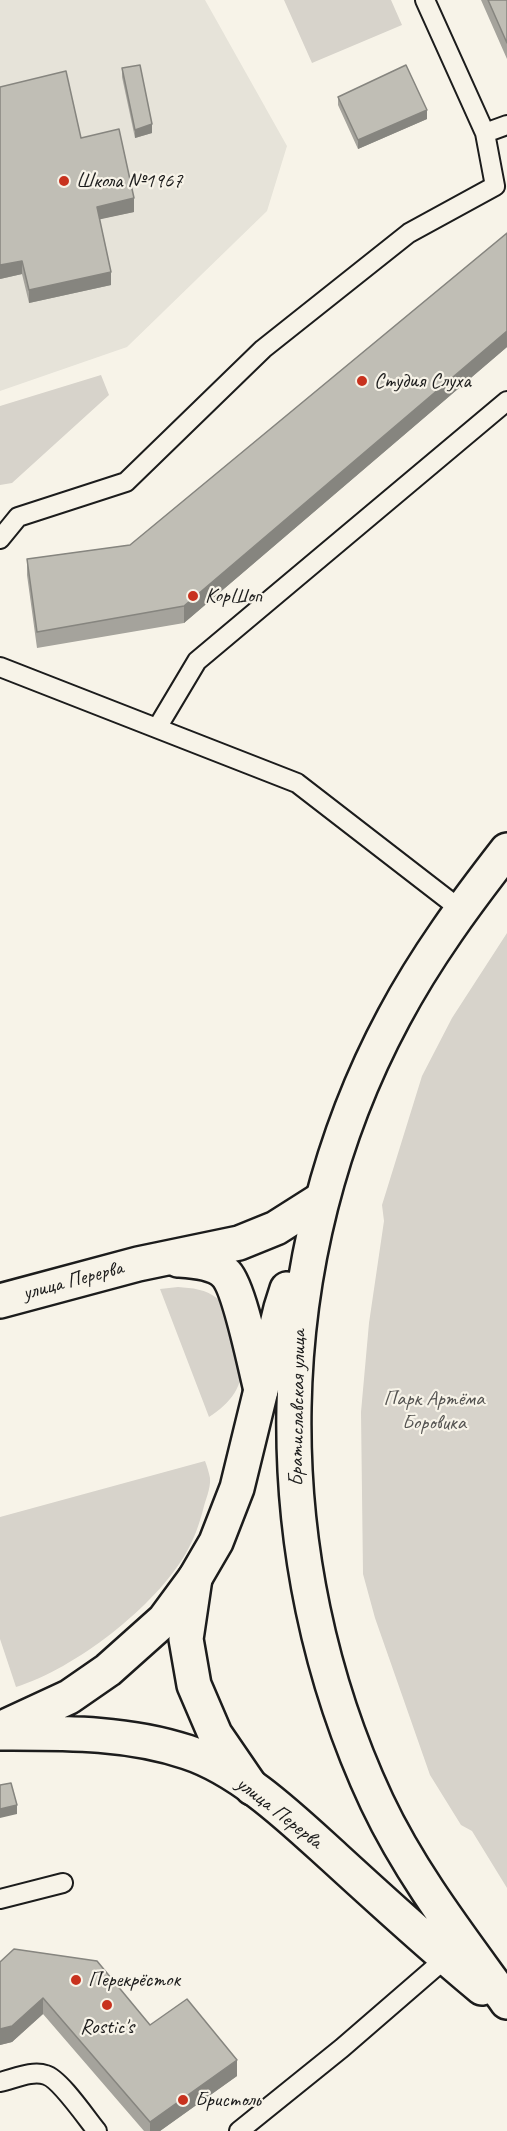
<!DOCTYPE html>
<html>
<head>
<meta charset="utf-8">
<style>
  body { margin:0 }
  canvas { display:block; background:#f7f3e8 }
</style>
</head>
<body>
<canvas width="507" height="2131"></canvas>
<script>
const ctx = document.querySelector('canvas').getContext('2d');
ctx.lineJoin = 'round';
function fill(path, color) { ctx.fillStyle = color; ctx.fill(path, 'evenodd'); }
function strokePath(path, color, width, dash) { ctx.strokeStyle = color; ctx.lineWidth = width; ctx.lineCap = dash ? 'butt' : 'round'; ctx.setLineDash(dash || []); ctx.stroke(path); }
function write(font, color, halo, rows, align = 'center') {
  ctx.font = font + ' Caveat,sans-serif'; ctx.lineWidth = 4.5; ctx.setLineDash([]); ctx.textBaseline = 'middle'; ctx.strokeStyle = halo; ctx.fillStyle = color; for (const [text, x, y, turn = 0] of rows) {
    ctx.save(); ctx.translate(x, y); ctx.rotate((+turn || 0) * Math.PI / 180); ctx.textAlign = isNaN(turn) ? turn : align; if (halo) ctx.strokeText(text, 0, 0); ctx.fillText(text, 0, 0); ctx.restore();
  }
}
fill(new Path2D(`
  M0,0h205l82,146 -20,65 -140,136 -127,44z`), '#e6e3d9');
fill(new Path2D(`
  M284,0h107l11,25 -90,38z
  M101,375l8,20 -97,88 -12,2v-79z
  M507,933v955l-35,-57 -11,-6 -31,-50 -55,-157 -12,-44 -2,-162 8,-89 15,-102 -2,-16 40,-129 30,-58z
  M178,1287c14,1 28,2 40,12 10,9 13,20 16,32 3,9 7,19 8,28 3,26 -12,45 -33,58l-49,-128z
  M205,1461c2,5 4,12 5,17 1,10 -5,23 -7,32 -4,15 -9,29 -17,43 -30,53 -111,116 -170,134l-16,-48v-122z`), '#d7d3cb');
const lane = new Path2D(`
  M485,133l22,-8
  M0,539l18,-22 108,-35 137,-133 146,-116 86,-47 -10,-53 -60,-133
  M0,667l297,116 163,126
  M157,728l40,-67 310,-260
  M0,1899l63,-16
  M0,2082c14,-3 32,-12 46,-7 14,4 41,44 51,56
  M239,2131l103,-83 104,-90`);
const street = new Path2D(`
  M178,1260c15,1 37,2 48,14 14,15 29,93 35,116
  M0,1301l138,-37 101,-21 37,-15 41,-26
  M195,1578l-9,61 8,46 21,49 37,54`);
const secondary = new Path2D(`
  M507,850c-42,54 -81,107 -113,167 -129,240 -132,539 -17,785 34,72 83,135 130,200
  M0,1729l69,-32 39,-27 56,-50 31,-42 21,-36 21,-54 44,-180 6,-19
  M2,1733c62,0 125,-1 185,19 55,18 106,68 148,106 48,44 96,88 147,130`);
strokePath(lane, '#1c1c1c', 22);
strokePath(street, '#1c1c1c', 38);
strokePath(secondary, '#1c1c1c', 38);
strokePath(lane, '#f7f3e8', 18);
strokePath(street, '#f7f3e8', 33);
strokePath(secondary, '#f7f3e8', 33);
fill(new Path2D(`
  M481,0h26v59z
  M122,68l30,65 -17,5 -13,-61z
  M338,97l89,22 -69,30 -20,-44z
  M81,138l53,74 -35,7 12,66 -82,18 -7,-29 -22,5z
  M507,233v114l-323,276 -147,25 -10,-73v-16l103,-14z
  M0,1962l150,63 87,51 -77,55h-16l-101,-117 -31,28 -12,3z`), '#a5a39c');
fill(new Path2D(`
  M427,110v9l-69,30v-9z
  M152,124v9l-17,5v-8z
  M134,198v14l-37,8v-13z
  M22,261v13l-22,5v-14z
  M111,272v13l-82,18v-13z
  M507,331v16l-323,276v-17z
  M17,1805v9l-17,4v-9z
  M43,1998v16l-31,28 -12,3v-16z
  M237,2060v16l-77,55h-10v-9z`), '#86857f');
const building = new Path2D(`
  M488,0h19v43z
  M140,65l12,59 -17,6 -13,-62z
  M406,65l21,45 -69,30 -20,-43z
  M66,71l15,67 38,-9 15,69 -37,9 14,65 -82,18 -7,-29 -22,4v-178z
  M507,233v98l-323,275 -147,26 -10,-73 103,-14z
  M11,1783l6,22 -17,4v-24z
  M14,1949l83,12 53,64 37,-26 50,61 -87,62 -107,-124 -31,28 -12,3v-67z`);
fill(building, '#c0beb5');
strokePath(building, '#86857f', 1.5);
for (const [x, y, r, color] of [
  [64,181,6,"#c8321e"],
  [362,381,6,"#c8321e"],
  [193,596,6,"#c8321e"],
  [76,1980,6,"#c8321e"],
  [107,2005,6,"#c8321e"],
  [183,2100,6,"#c8321e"]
]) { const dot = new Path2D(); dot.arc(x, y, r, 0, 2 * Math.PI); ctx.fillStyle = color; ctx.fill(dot); strokePath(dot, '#f7f3e8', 2); }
write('21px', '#1c1c1c', '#f7f3e8', [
  ["Школа №1967",76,181],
  ["Студия Слуха",374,381],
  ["КорШоп",205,596],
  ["Перекрёсток",88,1980],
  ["Rostic's",107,2027,"center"],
  ["Бристоль",195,2100]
], 'left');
write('21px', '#1c1c1c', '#f7f3e8', [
  ["улица Перерва",73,1281,-15],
  ["Братиславская улица",298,1408,-89],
  ["улица Перерва",279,1813,38]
]);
write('21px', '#545351', '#f7f3e8', [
  ["Парк Артёма",434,1399],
  ["Боровика",434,1423]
]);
</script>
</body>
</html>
